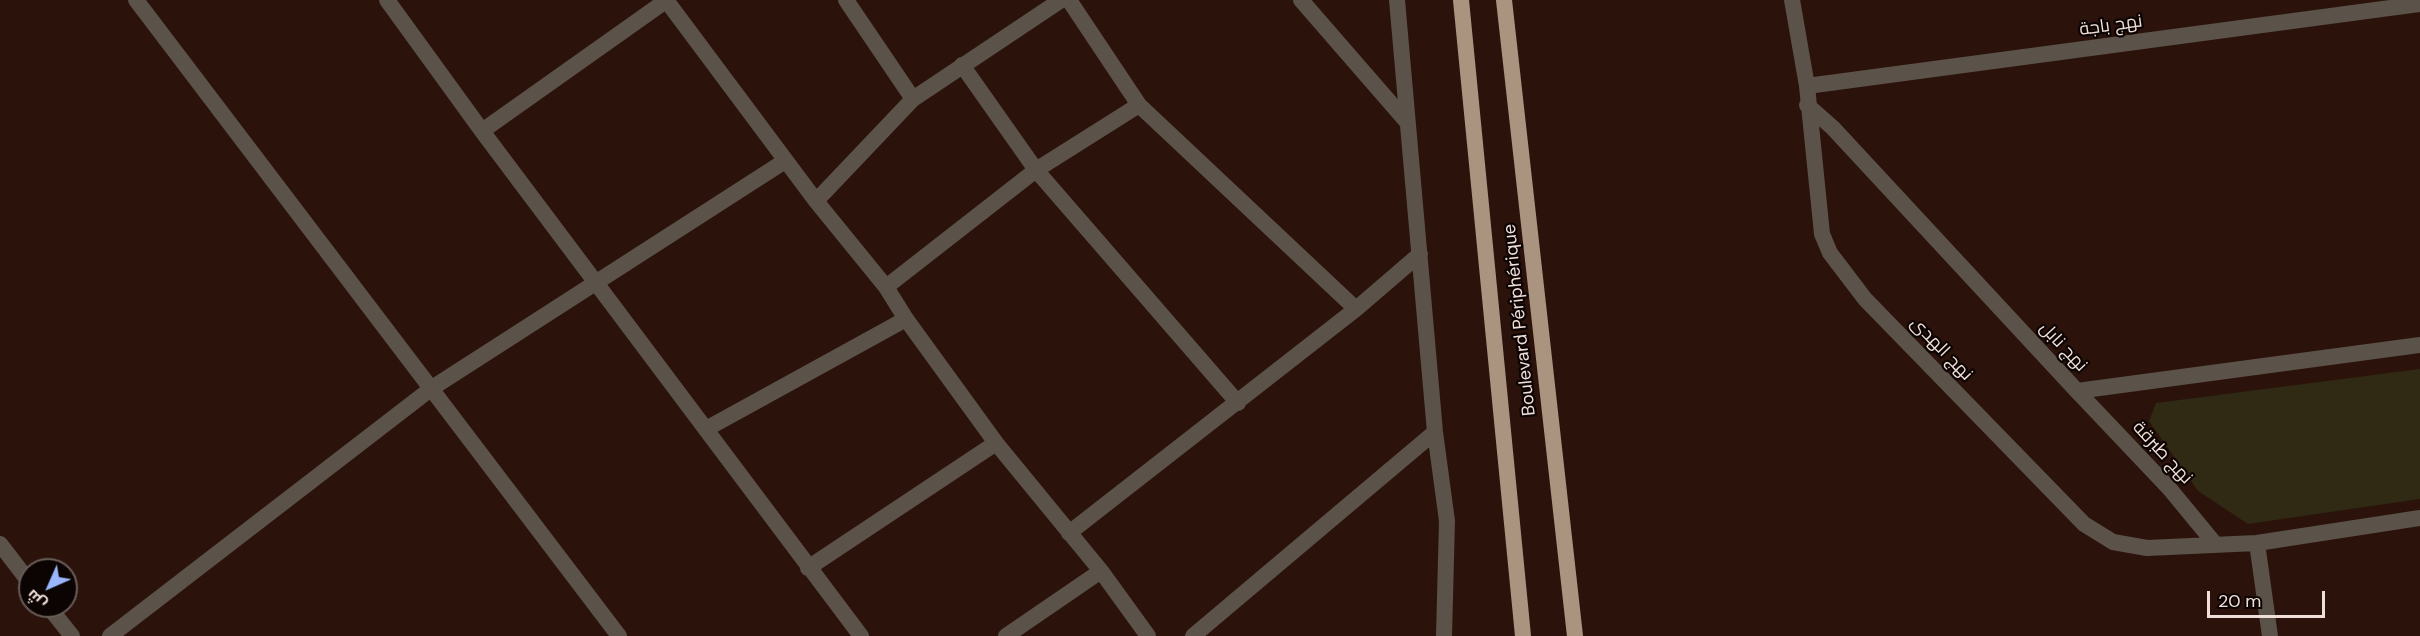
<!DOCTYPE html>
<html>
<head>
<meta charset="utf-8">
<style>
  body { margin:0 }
  #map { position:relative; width:2420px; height:636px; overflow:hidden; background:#2b130b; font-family:"DM Sans",Cairo,sans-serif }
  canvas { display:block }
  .north { position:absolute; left:18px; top:558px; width:60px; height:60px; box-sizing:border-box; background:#0c0402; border:2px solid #675c58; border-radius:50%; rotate:225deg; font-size:16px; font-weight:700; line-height:24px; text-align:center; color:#f0dfd9 }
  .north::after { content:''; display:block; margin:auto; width:21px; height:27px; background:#99b5fd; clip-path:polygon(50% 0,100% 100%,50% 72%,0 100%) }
  .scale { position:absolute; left:2207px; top:591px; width:118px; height:27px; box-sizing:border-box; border:3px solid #f0dfd9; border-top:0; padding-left:8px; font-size:18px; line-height:21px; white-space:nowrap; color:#f0dfd9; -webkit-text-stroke:4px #0c0402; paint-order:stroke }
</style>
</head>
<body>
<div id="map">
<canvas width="2420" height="636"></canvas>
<div class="north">ش</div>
<div class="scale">20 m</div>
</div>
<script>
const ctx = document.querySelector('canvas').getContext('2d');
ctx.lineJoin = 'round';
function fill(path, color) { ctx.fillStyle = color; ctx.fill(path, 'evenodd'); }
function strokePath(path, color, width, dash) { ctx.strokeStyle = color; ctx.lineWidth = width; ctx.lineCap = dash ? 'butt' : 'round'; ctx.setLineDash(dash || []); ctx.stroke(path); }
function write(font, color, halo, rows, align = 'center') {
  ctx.font = font + ' "DM Sans",Cairo,sans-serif'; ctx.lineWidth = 4.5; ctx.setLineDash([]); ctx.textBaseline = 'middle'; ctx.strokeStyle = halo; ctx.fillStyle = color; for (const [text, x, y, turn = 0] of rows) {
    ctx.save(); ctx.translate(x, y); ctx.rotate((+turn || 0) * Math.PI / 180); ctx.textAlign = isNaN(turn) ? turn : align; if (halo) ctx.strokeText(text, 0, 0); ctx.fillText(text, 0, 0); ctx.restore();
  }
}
fill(new Path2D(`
  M2420,369v130l-172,25 -50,-33 -49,-70 7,-18z`), '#302914');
strokePath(new Path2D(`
  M136,0l483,636
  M387,0l95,131 379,505
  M666,0l150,201 70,86 20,32 90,124 105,128 47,65
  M846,0l67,99
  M1069,0l70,105 217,204
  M1301,0l106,122
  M1397,0l38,432 12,89 -3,115
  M1792,0l15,86 15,148 8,19 35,46 219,225 29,18 34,6 110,-5 163,-25
  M962,65l74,105 202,233
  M1807,86l613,-82
  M1807,105l26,23 244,263 343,-46
  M482,131l185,-131
  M816,201l97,-102 148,-99
  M886,287l150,-117 103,-65
  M2077,391l92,97 47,57
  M706,429l200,-110
  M1069,533l287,-224 64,-55
  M2257,543l13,93
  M0,544l30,39
  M808,568l188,-125
  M48,606l24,30
  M110,636l322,-248 353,-227
  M1006,636l95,-65
  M1193,636l242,-204`), '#5b5249', 16);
strokePath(new Path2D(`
  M1461,0l62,636
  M1504,0l71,636`), '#aa9480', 16);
write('18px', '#f0dfd9', '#0c0402', [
  ["نهج باجة",2111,26,-8],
  ["Boulevard Périphérique",1520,320,-96],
  ["نهج نابل",2063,347,47],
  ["نهج الهدى",1941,349,46],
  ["نهج طبرقة",2162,453,47]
]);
</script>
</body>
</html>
